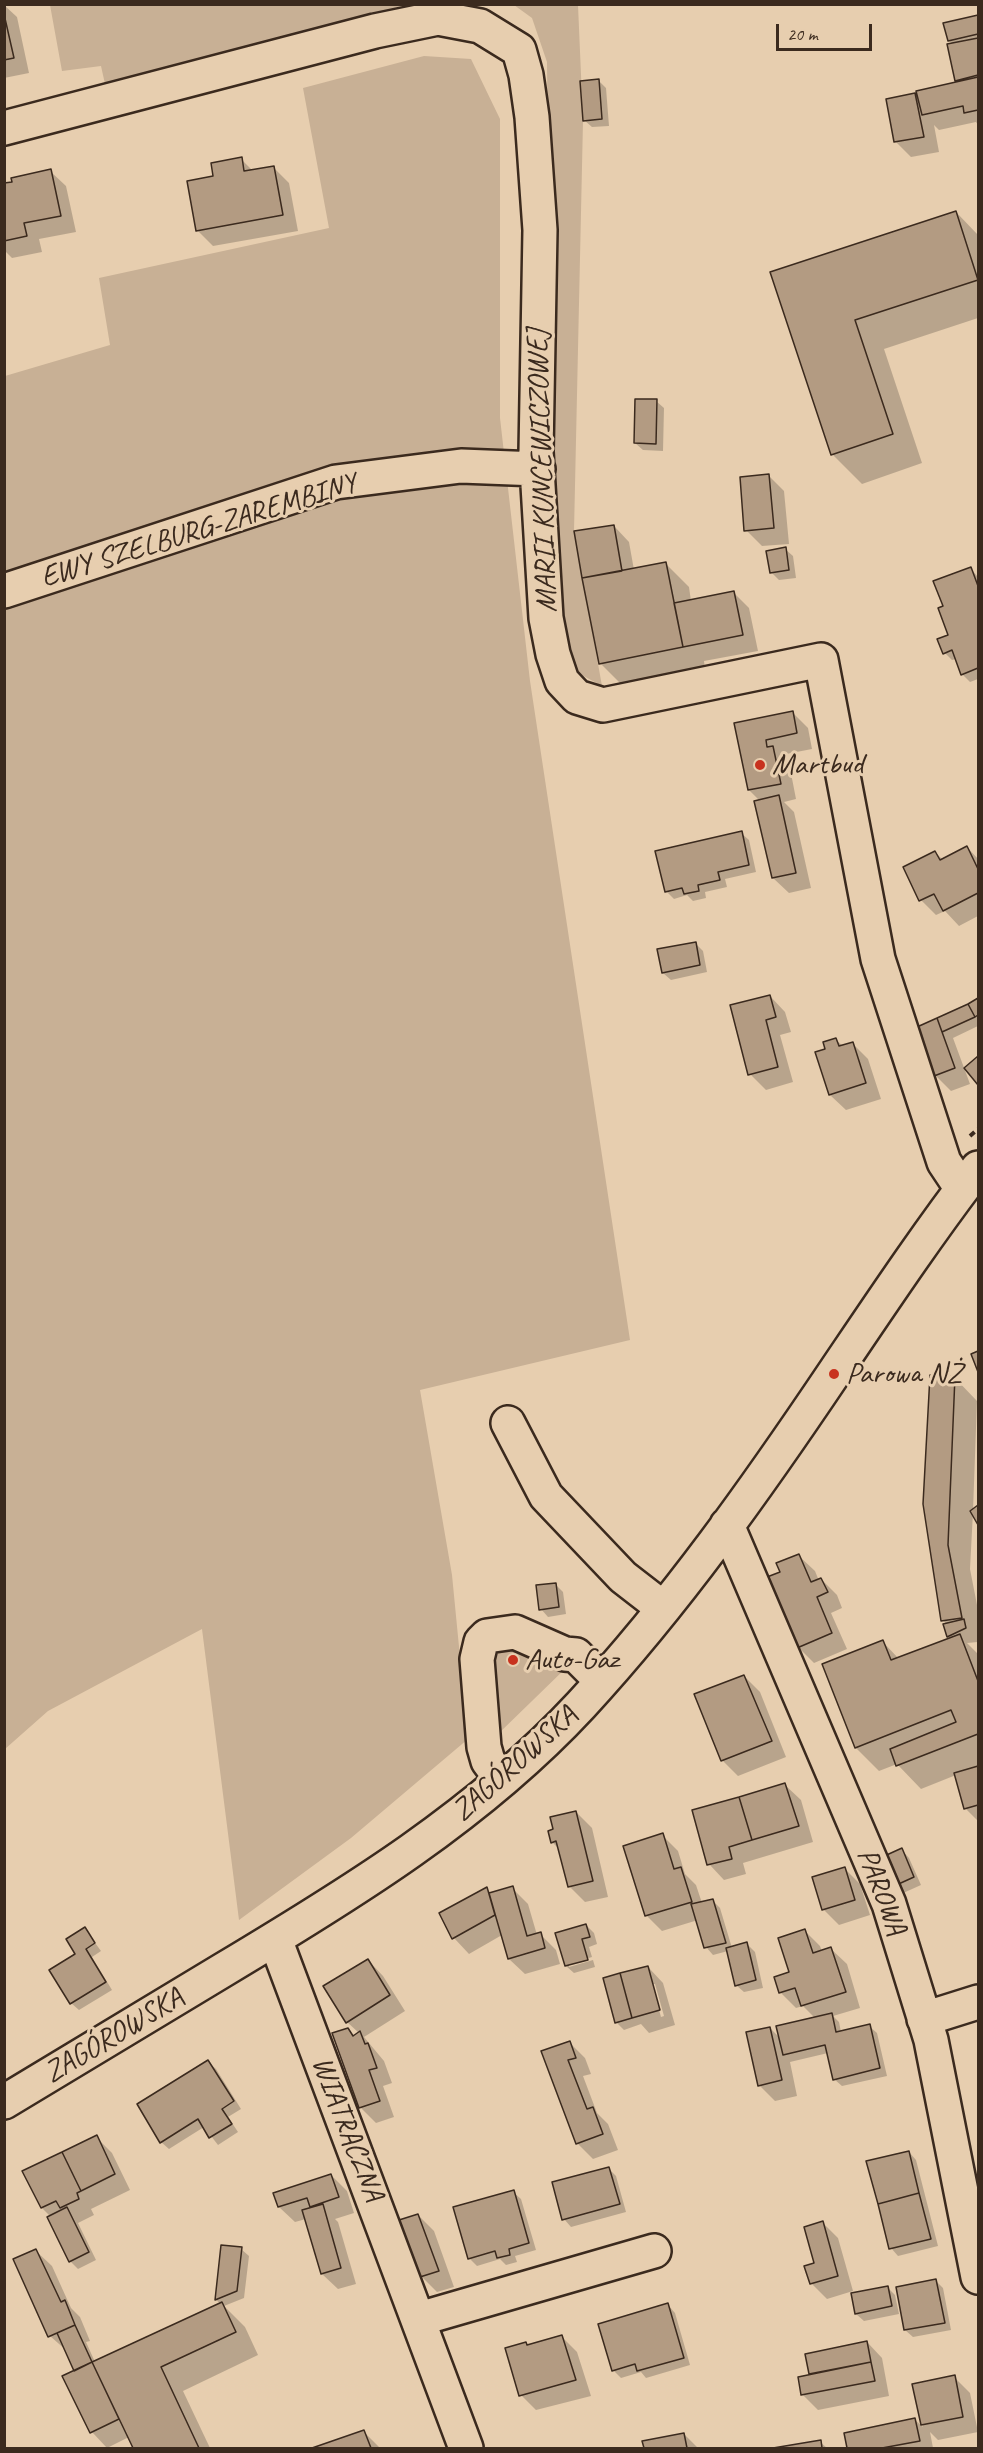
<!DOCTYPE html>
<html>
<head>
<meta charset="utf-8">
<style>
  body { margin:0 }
  #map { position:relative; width:983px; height:2453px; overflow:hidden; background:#e7ceaf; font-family:Caveat,sans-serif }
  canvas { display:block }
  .frame { position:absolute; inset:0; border:6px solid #3b2a1e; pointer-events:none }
  .scale { position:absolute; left:776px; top:24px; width:96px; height:27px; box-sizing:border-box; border:3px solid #3b2a1e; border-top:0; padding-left:8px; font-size:18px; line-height:21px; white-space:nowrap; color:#3b2a1e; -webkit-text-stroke:4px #e7ceaf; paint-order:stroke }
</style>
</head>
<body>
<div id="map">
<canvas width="983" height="2453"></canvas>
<div class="frame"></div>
<div class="scale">20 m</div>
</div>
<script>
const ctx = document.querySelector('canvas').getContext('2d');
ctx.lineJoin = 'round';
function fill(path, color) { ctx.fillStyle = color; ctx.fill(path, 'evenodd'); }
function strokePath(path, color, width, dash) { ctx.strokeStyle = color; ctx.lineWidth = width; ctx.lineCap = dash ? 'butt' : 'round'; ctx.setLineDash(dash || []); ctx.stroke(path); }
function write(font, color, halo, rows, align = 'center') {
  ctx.font = font + ' Caveat,sans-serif'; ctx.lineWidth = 6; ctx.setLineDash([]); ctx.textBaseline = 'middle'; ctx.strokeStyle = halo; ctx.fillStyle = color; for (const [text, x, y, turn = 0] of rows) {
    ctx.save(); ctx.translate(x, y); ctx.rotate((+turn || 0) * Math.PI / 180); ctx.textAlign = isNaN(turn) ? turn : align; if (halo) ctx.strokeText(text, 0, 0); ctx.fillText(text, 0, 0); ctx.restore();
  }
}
fill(new Path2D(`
  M50,5h372l-61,21 -254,67 -6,-27 -39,5z
  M514,5h64l5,116 -9,410 28,155 -22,-12 -20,-30 -10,-246 -3,-336 -15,-44z
  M424,56l47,3 29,60v299l30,263 100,659 -210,50 32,185 16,164 -117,99 -112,82 -37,-291 -154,82 -43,38v-1373l105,-31 -11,-67 230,-50 -26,-140z
  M506,1642l62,24 -72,70 -5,-58 5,-32z`), '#c8b095');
fill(new Path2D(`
  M4,5l13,12 12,56 -25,5z
  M978,16v109l-2,-3 -37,8 -5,-5 5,27 -28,5 -15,-15 19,-47 5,5 40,-17 -3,-3 -4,-36 -4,-3 -4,-17z
  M599,81l7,7 3,38 -17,1 -8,-7z
  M241,159l12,12 21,-3 15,15 9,48 -85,15 -16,-16 17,-53z
  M50,171l16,15 10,46 -37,7 3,13 -30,6 -8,-8v-65z
  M956,212l22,23v83l-94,31 38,114 -60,21 -30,-30 -60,-181z
  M656,401l8,7 -1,43 -20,-1 -8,-7z
  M768,475l16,16 5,53 -27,2 -16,-16z
  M614,526l15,16 5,28 32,-6 23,23 2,14 42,-9 16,16 9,43 -54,10 1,9 -82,16 -23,-23z
  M785,549l8,7 3,22 -17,2 -7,-7z
  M971,569l7,8v102l-8,3 -8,-8 -6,-15 -4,1 -7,-7 5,-17 -5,-29z
  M792,712l16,16 4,21 -31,6 8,8 7,36 -12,3 10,10 17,76 -22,5 -16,-15 -13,-77 -11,-11 -13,-66z
  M741,833l8,7 7,32 -31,7 2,8 -22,5 1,6 -13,3 -6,-6 -13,4 -8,-8z
  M967,847l11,12v57l-19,10 -14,-15 -9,4 -15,-15 14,-48 8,8z
  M695,943l8,8 4,21 -36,8 -8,-7z
  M770,996l15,16 6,20 -11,3 13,47 -27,8 -16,-16z
  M978,999v27l-25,12 17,46 -19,7 -16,-16 4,-56z
  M836,1040l7,6 9,-3 16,16 13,40 -35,11 -16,-15 -3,-45z
  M954,1377l23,24 -4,110 5,-4v15l-5,-10 -3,57 8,41v32l-11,1 11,11v167l-12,-12 -10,-34 -35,14 -24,-25 -18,7 -23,-23 26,-107 17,18 52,-20 -2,-3 -2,-11 -4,-5z
  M799,1556l16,15 4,10 2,-2 16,16 5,13 -11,5 16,36 -33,14 -16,-16 -16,-74z
  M555,1584l8,8 3,22 -18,3 -7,-8z
  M744,1676l16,16 26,65 -48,19 -15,-15 -27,-66z
  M785,1785l16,15 12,42 -70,21 3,11 -22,6 -15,-16z
  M576,1812l16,16 16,69 -23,5 -16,-16 -9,-36 -8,-8z
  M662,1835l16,16 7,23 11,11 6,18 10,-3 8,8 12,40 15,-4 8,8 8,36 -19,4 -8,-7 -8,-34 -15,4 -7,-8 -8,-27 -36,11 -15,-15 -22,-69z
  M902,1850l7,8 12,27 -20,9 -19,-35z
  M844,1868l16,16 10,31 -31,10 -16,-16z
  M512,1888l16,16 9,31 3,-1 16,16 4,14 -35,10 -16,-15 -7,-24 -33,19 -15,-16 33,-49 5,5z
  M586,1925l8,8 3,11 -8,3 3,10 -23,7v3l24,-7 2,7 -21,6 -8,-7z
  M85,1929l16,22 -9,6 20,33 -33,20 -8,-7 7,-49z
  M805,1931l15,15 2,6 9,-3 16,15 13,44 -27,8 6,6 2,10 28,-6 8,7 10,43 -45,10 -8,-7 -6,-26 -38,9 7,34 -22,5 -16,-16 11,-57 11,11 34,-21 -12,-12 -7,2 -16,-16 11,-19z
  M368,1960l15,16 22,35 -41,26 20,24 8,22 -9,3 11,31 -18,6 -16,-16 -12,-77 7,6 4,-3 -12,-11z
  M648,1967l15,16 12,42 -26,8 -8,-9 -17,6 -7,-7 -12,-44zM652,1984h3l9,32 -3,1z
  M570,2043l15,15 6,16 -8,2 14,37 11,11 10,26 -25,9 -16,-16 -34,-91z
  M208,2062l8,7 25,40 -13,8 10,15 -20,13 -14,-18 -35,22 -8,-7z
  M96,2137l16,16 18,37 -39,19 3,6 -16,8 18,37 -18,9 -8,-8 -19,-44 -9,-9 -18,-36z
  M909,2152l7,8 22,86 -40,10 -7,-8z
  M608,2168l8,8 10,36 -55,15 -7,-8z
  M331,2175l16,16 7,22 -19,6 3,3 18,62 -18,5 -16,-15 -16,-55 -11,3 -16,-15z
  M513,2192l8,7 15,51 -21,6 2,6 -11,3 -6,-6 -23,7 -8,-8z
  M418,2215l16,16 20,56 -17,5 -16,-16z
  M823,2223l15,15 15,53 -26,8 -16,-16z
  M222,2247l19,2 8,7 -5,42 -20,8 21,21 13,28 -75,36 27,57h-76l-5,-11 -22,11 -15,-16 -28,-55 12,-6 -9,-20 -17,-15 -14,-85 16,15 19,42 9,9 10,24 -4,1 9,20 126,-58 -5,-4z
  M936,2281l7,7 8,42 -38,7 -8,-7z
  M887,2287l8,8 4,19 -35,7 -8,-7z
  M668,2305l7,8 15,52 -44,13 -5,-6 -20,6 -8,-8z
  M561,2336l16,16 14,44 -55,14 -15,-15 5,-52 3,3z
  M867,2342l15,16 7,38 -71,14 -15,-15 8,-19 -4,-21z
  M954,2377l16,16 8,39 -40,8 -8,-8 3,16h-84l-3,-14 69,-14 8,7 -9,-42z
  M364,2432l16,16h-63z
  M684,2434l14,14h-53l-1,-6z
  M820,2442l7,6h-49z`), '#0003');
const building = new Path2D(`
  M4,14l10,44 -10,2z
  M978,15v19l-30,7 -5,-18z
  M978,38v37l-23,6 -8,-37z
  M978,77v33l-14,3 -1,-7 -41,9 -6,-24z
  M599,79l3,40 -19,2 -3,-40z
  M915,93l9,44 -30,5 -8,-43z
  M242,157l2,14 30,-5 9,49 -87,16 -9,-50 26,-5 -2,-13z
  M51,169l10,47 -37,7 3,13 -23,5v-58l8,-1 -1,-4z
  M956,211l22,69 -123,40 38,114 -62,21 -61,-183z
  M635,399h22l-1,45 -22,-1z
  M769,474l5,54 -30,3 -4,-54z
  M614,525l8,46 -40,7 -8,-47z
  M786,547l3,23 -19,3 -4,-22z
  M666,562l17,85 -84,17 -17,-86z
  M971,567l7,19v82l-17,7 -9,-25 -9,4 -6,-15 11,-4 -10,-27 5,-2 -10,-25z
  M734,591l9,44 -60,12 -9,-44z
  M793,711l4,22 -31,7 1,7 6,-1 8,38 -33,6 -14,-67z
  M779,795l17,78 -24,5 -18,-77z
  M742,831l7,34 -31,7 2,8 -22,5 1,6 -15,3 -2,-6 -17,4 -10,-41z
  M967,846l11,23v24l-35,18 -9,-17 -15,7 -16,-34 32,-16 5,9z
  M696,942l4,23 -38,8 -5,-24z
  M770,995l6,22 -10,3 12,47 -30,8 -18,-70z
  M978,998v17l-3,2 -7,-13z
  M968,1004l7,13 -33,15 -5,-14z
  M937,1018l18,50 -21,8 -17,-49z
  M836,1038l3,8 14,-4 13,41 -37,12 -14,-43 10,-3 -2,-7z
  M978,1056v29l-14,-17z
  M978,1351v21l-7,-18z
  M930,1375l25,1 -7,169 14,73 -21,3 -18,-117z
  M978,1505v20l-8,-14z
  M799,1554l12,28 10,-4 7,14 -11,5 15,36 -35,15 -30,-71 13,-5 -4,-9z
  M556,1583l3,24 -20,3 -3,-25z
  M964,1619l2,9 -19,9 -4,-13z
  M960,1634l18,47v53l-82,32 -6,-17 66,-27 -5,-12 -96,38 -33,-84 61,-24 8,20z
  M744,1675l28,66 -51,20 -27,-67z
  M978,1766v39l-14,4 -10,-36z
  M785,1783l14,43 -47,14 -13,-43z
  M739,1797l13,43 -23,7 3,12 -25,6 -15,-55z
  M576,1811l17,70 -25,6 -12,-46 -5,2 -3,-12 5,-2 -3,-12z
  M663,1833l11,36 7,-2 11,35 -47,14 -22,-70z
  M902,1848l12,29 -22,10 -12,-29z
  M845,1867l10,33 -33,10 -10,-33z
  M513,1886l14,50 14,-4 4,16 -37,11 -19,-66z
  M487,1887l8,28 -43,24 -13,-26z
  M713,1899l13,44 -22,5 -13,-44z
  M586,1924l4,13 -8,2 6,21 -23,6 -10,-33z
  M85,1927l10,16 -9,6 20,33 -36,22 -21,-34 26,-16 -9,-15z
  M805,1929l8,24 18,-6 15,45 -45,14 -6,-18 -16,5 -5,-16 15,-5 -11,-34z
  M747,1942l9,38 -21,6 -9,-38z
  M368,1959l22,36 -44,28 -23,-37z
  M648,1966l12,44 -28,8 -12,-45z
  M620,1973l12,45 -17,5 -12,-45z
  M832,2013l4,19 34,-8 10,44 -47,12 -8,-35 -42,10 -7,-29z
  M770,2027l12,53 -24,6 -12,-54z
  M348,2028l5,8 7,-5 5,13 3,-1 9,25 -8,2 11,31 -21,7 -27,-75z
  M570,2041l6,17 -8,2 19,49 6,-2 10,27 -27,10 -35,-93z
  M208,2060l26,41 -12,8 10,15 -23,14 -11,-19 -38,24 -23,-39z
  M97,2135l18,39 -34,17 -19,-39z
  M909,2151l10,42 -41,11 -12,-43z
  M62,2152l19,39 -4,2 2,6 -19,9 -4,-7 -15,7 -19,-37z
  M609,2167l11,37 -58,16 -10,-38z
  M331,2174l8,23 -29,10 -3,-9 -29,9 -5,-14z
  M514,2190l15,53 -20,6 1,6 -13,3 -2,-7 -27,8 -15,-52z
  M919,2193l12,46 -42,10 -11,-45z
  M323,2204l18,64 -20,6 -19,-64z
  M67,2207l22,45 -20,10 -22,-45z
  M418,2214l21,57 -19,6 -21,-57z
  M823,2221l15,55 -28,8 -6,-18 10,-3 -10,-36z
  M221,2245l21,2 -5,44 -22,9z
  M36,2249l25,53 4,-2 10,25 -27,12 -35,-78z
  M936,2279l9,44 -41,7 -8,-43z
  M888,2286l4,20 -37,8 -4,-21z
  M222,2302l14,30 -75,35 38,81h-66l-41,-86z
  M668,2303l16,55 -47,13 -2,-7 -23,7 -14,-47z
  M75,2325l17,37 -18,9 -17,-38z
  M562,2335l14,45 -57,16 -14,-48 21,-6 1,3z
  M867,2341l4,21 -62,12 -4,-20z
  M92,2362l27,57 -29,14 -28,-57z
  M871,2362l4,19 -74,14 -3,-18z
  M955,2375l8,42 -42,8 -9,-41z
  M915,2418l5,23 -38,7h-35l-3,-15z
  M364,2430l7,18h-59z
  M684,2433l3,15h-43l-2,-7z
  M821,2440l1,8h-49z`);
fill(building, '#b39b82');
strokePath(building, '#3b2a1e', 1.5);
const minor = new Path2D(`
  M4,128l371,-97 63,-13 42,8 39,24 7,25 6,42 8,113 -4,222 10,166 7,36 9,27 15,16 26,8 218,-45 57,299 66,203 18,27
  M4,591l332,-109 125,-16 77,3
  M508,1423l38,73 77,81 40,31
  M727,1525l162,379 42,136 47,237
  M502,1780l-14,-19 -4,-14 -7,-88 4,-17 6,-6 28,-4 50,22 11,1 26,26
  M275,1939l191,509
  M924,2019l54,-17
  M4,2102c73,-44 146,-88 219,-132 127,-76 256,-155 358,-265 95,-103 177,-219 255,-335 46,-68 92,-137 142,-202
  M419,2319l235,-68`);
strokePath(minor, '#3b2a1e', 38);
strokePath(new Path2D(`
  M970,1136l8,-7`), '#3b2a1e', 4, [6, 4.5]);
strokePath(minor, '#e7ceaf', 33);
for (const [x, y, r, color] of [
  [760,765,6,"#c8321e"],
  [834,1374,6,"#c8321e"],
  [513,1660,6,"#c8321e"]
]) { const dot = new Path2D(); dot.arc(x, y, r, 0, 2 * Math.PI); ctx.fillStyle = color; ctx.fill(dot); strokePath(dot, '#e7ceaf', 2); }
write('30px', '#3b2a1e', '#e7ceaf', [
  ["MARII KUNCEWICZOWEJ",543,471,-92],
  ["EWY SZELBURG-ZAREMBINY",199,531,-17],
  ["ZAGÓROWSKA",515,1764,-42],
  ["PAROWA",881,1892,69],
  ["ZAGÓROWSKA",114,2036,-31],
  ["WIATRACZNA",347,2129,69]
]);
write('30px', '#3b2a1e', '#e7ceaf', [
  ["Martbud",772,765],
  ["Parowa NŻ",846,1374],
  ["Auto-Gaz",525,1660]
], 'left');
</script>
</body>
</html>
